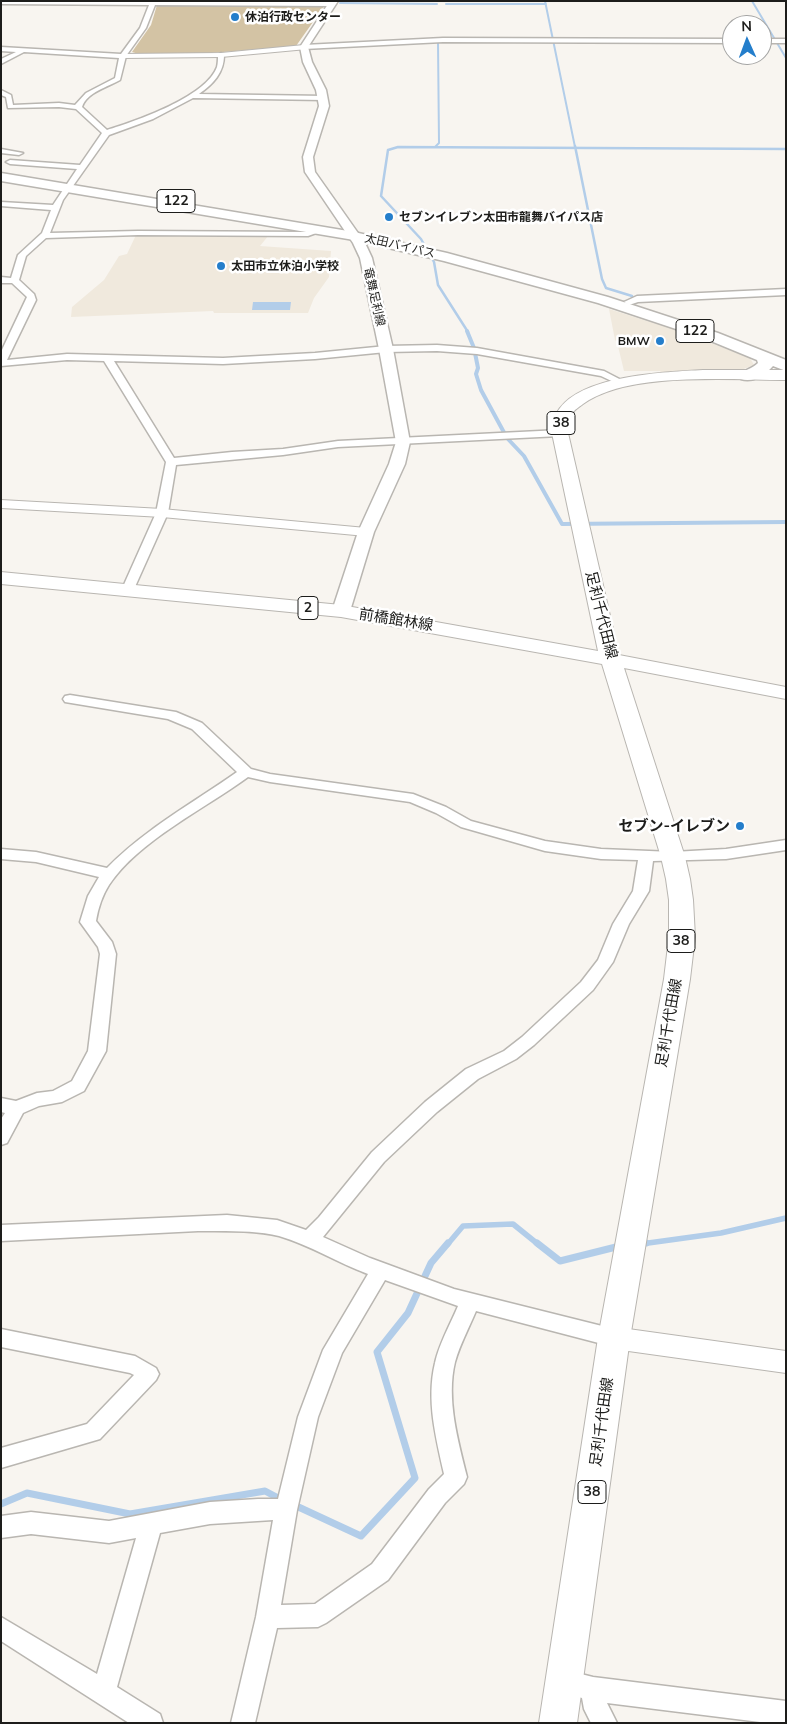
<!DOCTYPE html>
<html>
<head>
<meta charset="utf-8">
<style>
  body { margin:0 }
  #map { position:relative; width:787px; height:1724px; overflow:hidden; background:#f8f5f0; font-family:Mulish,sans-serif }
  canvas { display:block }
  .frame { position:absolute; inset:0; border:2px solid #1d1d1b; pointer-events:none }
  .north { position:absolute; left:722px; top:15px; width:50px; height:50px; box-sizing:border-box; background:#fff; border:1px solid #a5a5a4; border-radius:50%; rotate:358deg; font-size:14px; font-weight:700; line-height:20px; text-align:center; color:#1d1d1b }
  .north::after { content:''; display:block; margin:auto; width:18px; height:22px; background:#247ecb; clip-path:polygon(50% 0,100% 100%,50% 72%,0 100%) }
</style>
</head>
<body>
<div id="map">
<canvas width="787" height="1724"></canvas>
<div class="frame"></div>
<div class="north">N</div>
</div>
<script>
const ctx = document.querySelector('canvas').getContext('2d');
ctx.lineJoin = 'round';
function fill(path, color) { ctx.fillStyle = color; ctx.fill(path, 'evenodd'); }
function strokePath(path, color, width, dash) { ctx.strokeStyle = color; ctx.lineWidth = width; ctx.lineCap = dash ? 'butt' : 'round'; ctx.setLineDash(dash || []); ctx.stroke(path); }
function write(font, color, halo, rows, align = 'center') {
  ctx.font = font + ' Mulish,"Noto Sans JP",sans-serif'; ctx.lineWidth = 5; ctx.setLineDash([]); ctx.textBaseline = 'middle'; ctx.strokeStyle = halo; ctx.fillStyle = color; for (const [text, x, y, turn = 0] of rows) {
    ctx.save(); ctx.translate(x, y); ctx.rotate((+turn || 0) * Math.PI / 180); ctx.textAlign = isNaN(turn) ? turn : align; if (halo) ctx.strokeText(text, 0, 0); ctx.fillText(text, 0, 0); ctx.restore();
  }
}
fill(new Path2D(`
  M136,235h133l-9,11 71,5 -2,26 -15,21 -6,15h-94l-1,-2 -142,6 1,-10 32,-27 15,-24 8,-2z
  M609,309l73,23 68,26 4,7 -18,7 -75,1 -1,-2h-36l-7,-29 -2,-2z`), '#f0e9dd');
fill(new Path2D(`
  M157,5h168l-29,41 -85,7 -69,2 -10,-3 19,-27z`), '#d3c3a4');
fill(new Path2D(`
  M253,302h38l-1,8h-38z`), '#b2cde9');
strokePath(new Path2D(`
  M545,1l30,146
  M752,1l34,57
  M340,3l97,1
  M446,4h100
  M435,147l4,-4 -1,-101`), '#b2cde9', 2);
strokePath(new Path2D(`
  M575,146l27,133 4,9 26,8
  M468,332l-30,-47 -4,-23 -13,-23 -40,-43 7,-46 10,-3 388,2`), '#b2cde9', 2.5);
strokePath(new Path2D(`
  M467,331l7,17 4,20 -2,6 5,16 26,48 17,18 38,68 224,-2`), '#b2cde9', 4);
strokePath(new Path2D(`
  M641,1244l80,-11 65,-15
  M447,1245l16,-19 50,-2 26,21`), '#b2cde9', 5.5);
strokePath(new Path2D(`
  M537,1243l23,18 60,-15
  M641,1244l5,-1
  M1,1504l26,-11 103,21 135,-23 17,9
  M292,1504l69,32 54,-58 -38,-126 31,-39 23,-50 17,-20`), '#b2cde9', 7);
const minor = new Path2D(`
  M1,1l331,1 3,2 -3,2 -177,-1 -9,23 -20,28 -6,24c-12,7 -33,12 -38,27l25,23c29,-9 99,-33 110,-63 1,-4 1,-8 1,-12l3,-2 3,2c0,18 -11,29 -25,39l125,2 3,2 -3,2 -131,-2 -40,21 -44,16 -46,65 -13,33 88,-2 169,1 12,-4v4l-11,4 -170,-1 -92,3 -20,18 -7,24 15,14 2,6 -29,60 60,-6 156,4 92,-5 71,-7 51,-1 40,3 127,23 23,12 -5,3 -21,-10 -124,-22 -40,-3 -51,1 -71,7 -92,5 -109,-3 60,97 58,-6 51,-3 55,-8 222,-11 5,3 -5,3 -222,11 -55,8 -107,10 -8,48 -34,76 -2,3h-8l-2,-3 34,-76 10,-51 -62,-101 -37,-1 -66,6v-14l26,-55 -15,-14h-11v-6l10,1 7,-23 24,-22 9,-23 -50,-4v-4l52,3 24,-36 -67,-5 -4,-2 4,-2 70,5 22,-32 -26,-24 -17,-2 -51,1 -2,-11 -5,-2v-5l10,5 2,10 46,-2 16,2 11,-12 29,-15 4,-20 -95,-6 -23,12v-5l15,-7 -15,-1v-4l120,7 19,-26 9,-23 -148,-1z
  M443,38l289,1v4l-289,-1 -139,7 -3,-2 3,-2z
  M762,39h24v4h-24z
  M1,149l22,4 -4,2 -18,-2z
  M786,289v6l-148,7 -9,3 -5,-3 13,-6z
  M70,695l106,17 26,11 49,46 19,5 143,20 33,13 25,14 74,20 56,8 72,3 53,-3 60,-9v10l-60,9 -73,2 -4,30 -20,33 -16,38 -20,28 -59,55 -18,14 -38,20 -41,33 -53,50 -61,75 47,21 84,31 160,40 7,3 3,6 -3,6 -7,3 -138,-36c-7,17 -16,33 -21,51 -9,37 3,79 12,115l-3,7 -19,19 -57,77 -62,43 -8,4 -41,1 -22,95h-24l25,-106 17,-97 -63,4 -50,9 -43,154 43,27 3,9h-34l-128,-82v-24l96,57 39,-136 -27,5 -78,-9 -30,4v-22l30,-4 78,9 101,-19 48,-3h20l20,-82 25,-67 45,-76c-30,-11 -58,-29 -89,-38 -24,-6 -56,-5 -81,-5l-197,10v-16l226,-10 50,5 29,10 13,-13 53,-65 53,-50 41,-33 38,-18 18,-14 59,-55 17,-22 15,-36 20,-33 5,-31 -37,-1 -56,-8 -84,-24 -25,-14 -26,-11 -140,-20 -22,-5c-42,31 -110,64 -139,108 -7,11 -11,24 -13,36l16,21 4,12 -10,97 -22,40 -22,11 -23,4 -16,7 -16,30 -6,2v-26l4,-6 -4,-1v-14l15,3 21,-8 16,-2 19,-10 16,-30 12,-97 -2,-7 -18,-25 8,-26 11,-19 -63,-15 -35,-3v-10l35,3 71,16c38,-39 86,-65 130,-96l-45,-43 -24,-10 -103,-17 -2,-3 2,-3zM385,1280l73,26c-8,19 -19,38 -23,57 -9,37 1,75 9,111l-15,15 -57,75 -57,40 -34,1 16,-95 21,-93 24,-64z
  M1,1329l134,27 21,12 3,6 -3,6 -56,59 -99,29v-20l86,-24 47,-49 -4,-2 -129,-26z
  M565,1670l28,7 193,24v22h-18l-161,-20 10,20h-26l-7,-14 -2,-11 -25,-8 -4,-8 4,-8z`);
const tertiary = new Path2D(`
  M304,45l4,2 -1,2 -86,8 -98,1 -4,-2 4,-2 98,-1z
  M1,500l161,9 204,19 5,1 2,3 -2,3 -5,1 -204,-19 -161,-9z
  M614,1327l172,24v22l-172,-24 -9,-3 -4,-8 4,-8z`);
const secondary = new Path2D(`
  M330,1h8l-30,46 4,15 14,28 3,16 -16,51 2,15 50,71 7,15 21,91 17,93 -5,22 -31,68 -24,79 -3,4 -6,1 -6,-1 -3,-4 26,-79 31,-68 7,-22 -17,-93 -19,-91 -7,-15 -48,-71 -2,-15 16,-51 -3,-16 -13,-28 -3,-15z`);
const primary = new Path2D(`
  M703,370h83v10c-55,0 -159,-9 -203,24 -4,3 -9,6 -11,10 -3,6 -3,13 -4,19l51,222 167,32v12l-162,-31 61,189 5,22 3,21 2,37 -5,42 -60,359 -53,385h-38l59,-385 66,-359 5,-42v-37l-3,-21 -5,-22 -59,-193 -261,-47 -340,-33v-12l340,33 257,46 -46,-218c1,-9 2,-18 8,-25 25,-33 105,-36 143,-38z`);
const trunk = new Path2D(`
  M1,173l353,59 93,21 161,44 110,36 68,27v11l-13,-5c-8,9 -20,17 -32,13l-2,-3c4,-6 13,-7 19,-13l-1,-3 -51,-21 -108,-36 -154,-42 -90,-21 -353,-59z`);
strokePath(minor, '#b9b6b1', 3);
strokePath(tertiary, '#b9b6b1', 2);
strokePath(secondary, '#b9b6b1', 3);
strokePath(primary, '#b9b6b1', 2);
strokePath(trunk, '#b9b6b1', 3);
fill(minor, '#fff');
fill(tertiary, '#fff');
fill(secondary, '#fff');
fill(primary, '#fff');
fill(trunk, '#fff');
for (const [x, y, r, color] of [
  [235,17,5,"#247ecb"],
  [389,217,5,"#247ecb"],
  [221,266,5,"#247ecb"],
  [660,341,5,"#247ecb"],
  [740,826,5,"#247ecb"]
]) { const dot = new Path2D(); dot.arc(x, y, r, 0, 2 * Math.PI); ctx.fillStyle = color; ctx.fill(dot); strokePath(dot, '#fff', 2); }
write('bold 12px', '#1d1d1b', '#fff', [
  ["休泊行政センター",245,17],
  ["セブンイレブン太田市龍舞バイパス店",399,217],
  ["太田市立休泊小学校",231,266],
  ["BMW",650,341,"right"]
], 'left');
write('12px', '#1d1d1b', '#fff', [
  ["太田バイパス",400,246,13],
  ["竜舞足利線",374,297,77]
]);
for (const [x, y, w] of [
  [176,201,38],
  [695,331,38],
  [561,423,28],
  [308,608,20],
  [681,941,28],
  [592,1492,28]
]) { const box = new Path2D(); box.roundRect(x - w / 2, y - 11.5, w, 23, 4); ctx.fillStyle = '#fff'; ctx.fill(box); strokePath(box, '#1d1d1b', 1); }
write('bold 14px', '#1d1d1b', null, [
  ["122",176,201],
  ["122",695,331],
  ["38",561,423],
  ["2",308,608],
  ["38",681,941],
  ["38",592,1492]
]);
write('15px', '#1d1d1b', '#fff', [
  ["足利千代田線",601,615,76],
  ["前橋館林線",396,620,9],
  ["足利千代田線",669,1023,-80],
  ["足利千代田線",602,1422,-82]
]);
write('bold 15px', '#1d1d1b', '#fff', [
  ["セブン-イレブン",730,826]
], 'right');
</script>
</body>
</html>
